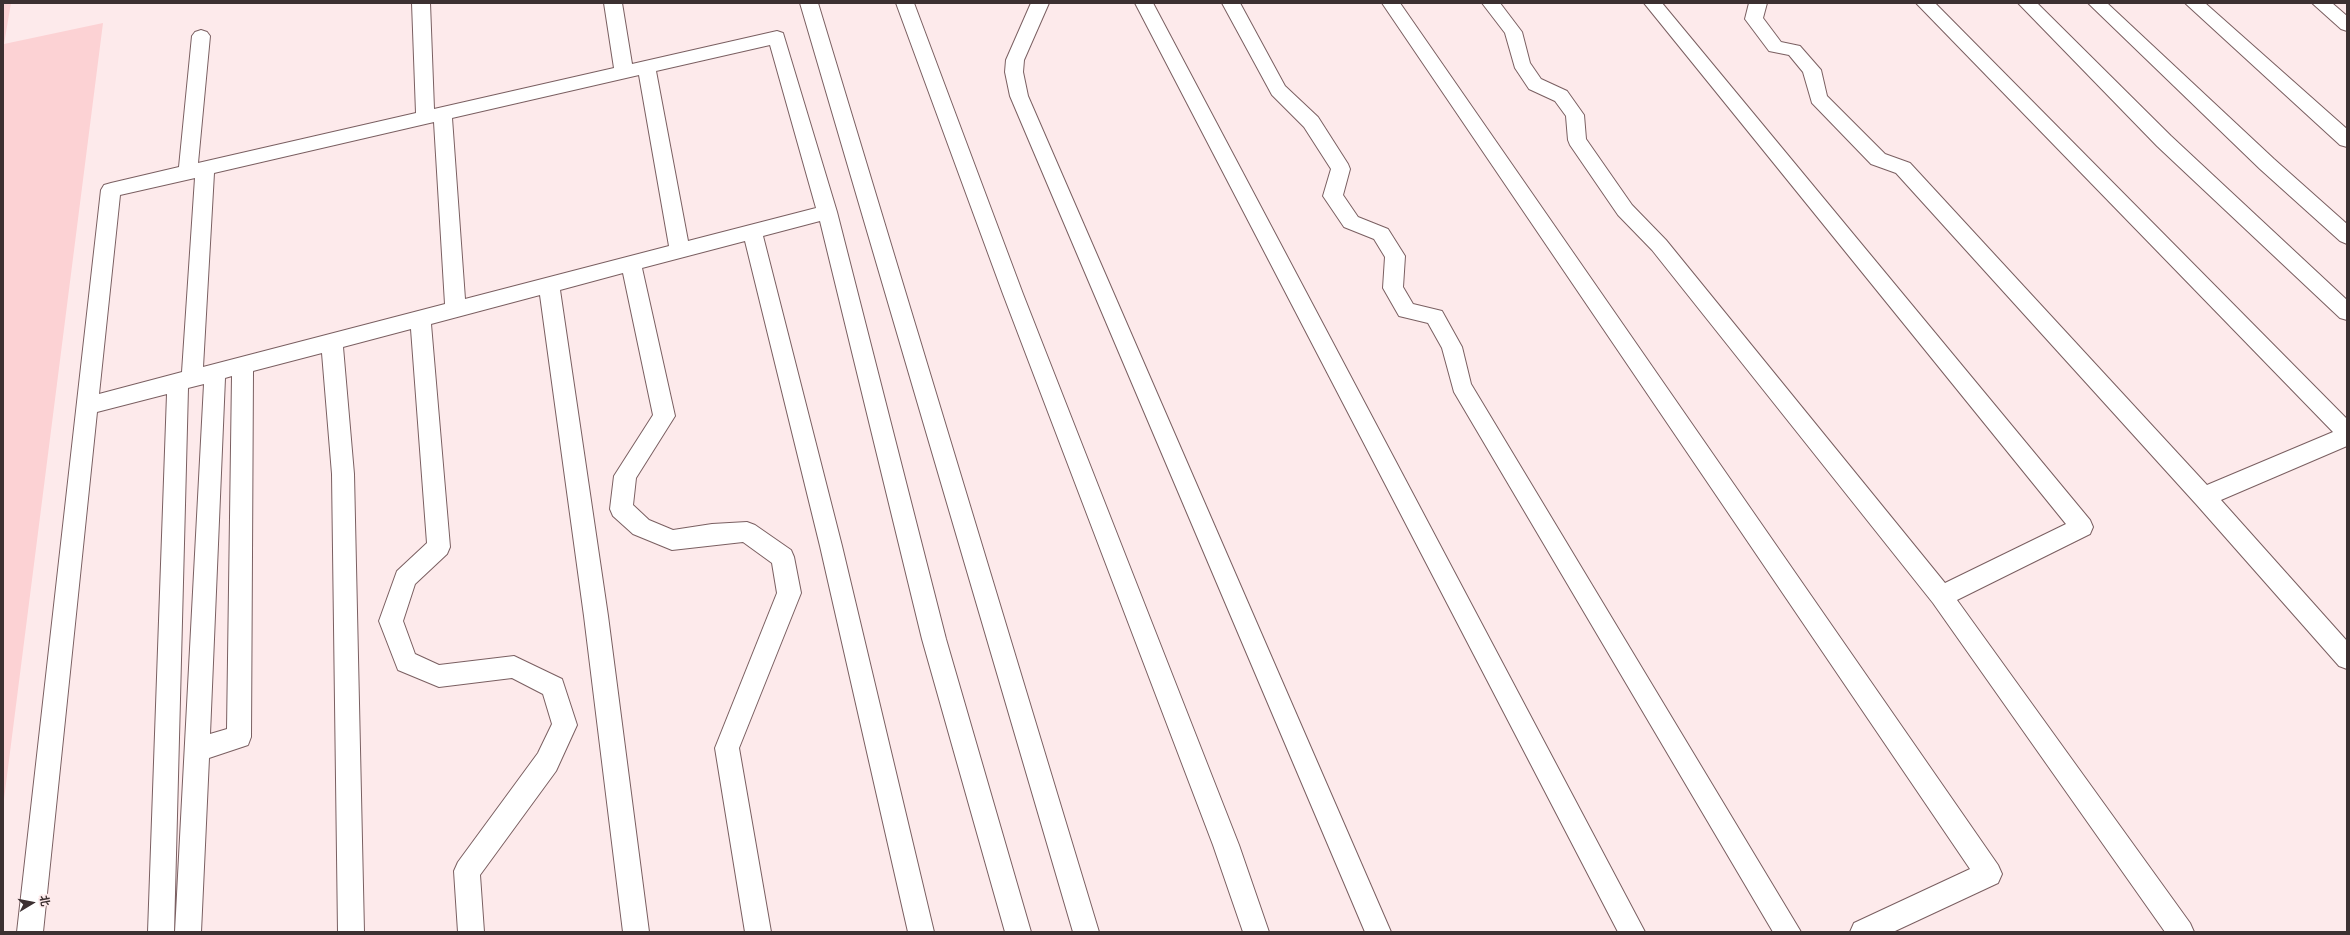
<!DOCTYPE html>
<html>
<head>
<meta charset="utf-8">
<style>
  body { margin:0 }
  #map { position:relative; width:2350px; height:935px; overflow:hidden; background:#fdeaeb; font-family:"Source Sans 3","Noto Sans SC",sans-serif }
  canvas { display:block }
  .frame { position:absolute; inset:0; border:4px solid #3c3031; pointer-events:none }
  .north { position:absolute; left:12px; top:883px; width:40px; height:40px; -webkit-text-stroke:3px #fdeaeb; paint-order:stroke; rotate:80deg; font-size:11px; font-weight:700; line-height:16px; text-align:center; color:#3c3031 }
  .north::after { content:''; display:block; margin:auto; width:14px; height:18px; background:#3c3031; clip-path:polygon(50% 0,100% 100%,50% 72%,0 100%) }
</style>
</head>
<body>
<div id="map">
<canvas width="2350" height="935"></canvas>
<div class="frame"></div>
<div class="north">北</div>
</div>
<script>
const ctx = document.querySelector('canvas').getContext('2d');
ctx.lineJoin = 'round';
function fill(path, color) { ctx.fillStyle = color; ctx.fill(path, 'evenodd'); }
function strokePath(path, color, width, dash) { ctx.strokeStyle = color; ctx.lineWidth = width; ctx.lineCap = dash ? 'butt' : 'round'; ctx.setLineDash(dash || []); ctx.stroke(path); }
fill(new Path2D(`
  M3,3h8l-7,41 99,-21 -100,784z`), '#fcd2d4');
const lane = new Path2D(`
  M412,3h18l4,106 180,-41 -10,-65h18l10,61 145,-33 6,2 54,179 109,427 85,293h-26l-83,-293 -102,-418 -57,15 79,310 92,386h-26l-88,-386 -75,-305 -103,27 33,148 -39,62 -3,27 16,15 24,10 39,-6 35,-2 8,3 36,25 3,7 7,36 -62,155 32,184h-26l-30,-184 62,-155 -5,-30 -29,-21 -71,8 -39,-16 -20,-18 -3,-7 4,-33 39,-61 -30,-142 -63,17 48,326 41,316h-26l-39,-316 -44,-321 -109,29 19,223 -3,7 -32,30 -12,37 12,33 24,11 75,-9 48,23 15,46 -21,46 -76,104 4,57h-26l-4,-61 4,-9 80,-109 14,-29 -9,-30 -31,-16 -73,9 -41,-17 -19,-49 18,-50 30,-28 -16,-214 -68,18 11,127 10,458h-26l-6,-458 -10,-121 -69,18 -2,366 -3,8 -39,13 -8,174h-26l29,-548 -16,4 -14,544h-26l19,-538 -70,18 -54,520h-26l84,-742 3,-5 7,-2 68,-16 13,-131 3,-4 6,-2 6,2 3,4 -12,127 218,-50zM770,45l46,163 -128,33 -32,-170zM639,75l30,171 -204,53 -13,-181zM434,122l11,182 -242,63 11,-194zM195,178l-13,194 -83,22 21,-199zM232,376l-5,353 -17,5 15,-356z
  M800,3h18l281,929h-26z
  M896,3h18l109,291 216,551 30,87h-26l-30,-87 -210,-551z
  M1031,3h18l-25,57 -1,12 5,24 363,836h-26l-355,-836 -5,-24 1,-12z
  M1135,3h18l492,929h-27z
  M1222,3h18l45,83 33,31 30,47 2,5 -7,26 15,22 30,12 17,27 -2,31 10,17 29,7 20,36 9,37 330,548h-28l-319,-540 -12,-44 -14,-25 -29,-7 -16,-28 2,-31 -11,-18 -30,-12 -21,-31 8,-27 -27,-42 -32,-32z
  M1382,3h18l598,862 4,9 -4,9 -105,49h-43l4,-9 116,-54z
  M1482,3h18l22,29 8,31 11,16 26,12 17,24 2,24 46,66 34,35 279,343 121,-59 -422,-521h18l428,517 3,7 -3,7 -133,66 233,323 4,9h-29l-232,-329 -281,-353 -34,-35 -48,-70 -2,-5 -2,-24 -11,-15 -26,-12 -14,-21 -10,-35z
  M1749,3h18l-4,15 18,24 19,4 21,24 6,26 58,58 25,9 297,322 126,-53 -417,-429h19l412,416v27l-126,54 126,141v28l-8,-3 -143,-162 -300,-331 -25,-9 -59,-61 -9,-31 -14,-17 -20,-4 -24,-32z
  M2018,3h19l134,133 176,164v20l-7,-2 -183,-172z
  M2088,3h19l167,156 73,65v20l-7,-3 -80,-72z
  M2185,3h20l142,126v18l-7,-2z
  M2312,3h20l15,13v15l-6,-2z`);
strokePath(lane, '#7a5f61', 2);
fill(lane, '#fff');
</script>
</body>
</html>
